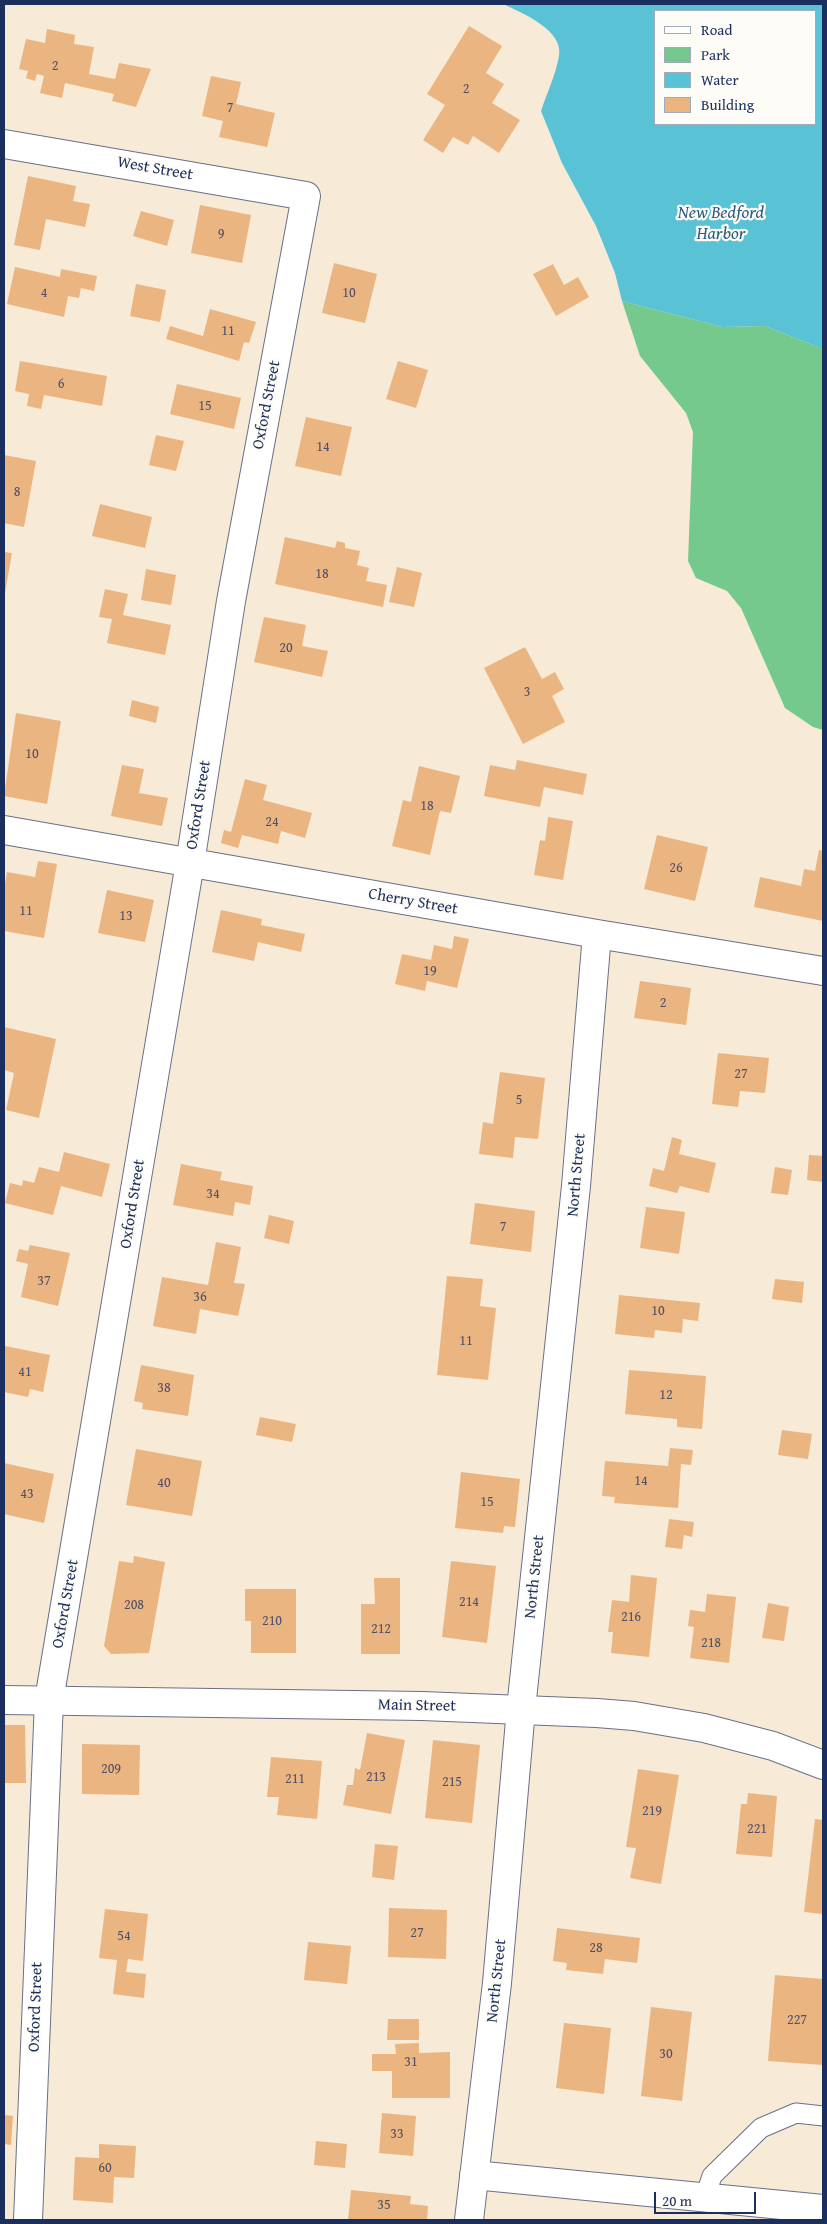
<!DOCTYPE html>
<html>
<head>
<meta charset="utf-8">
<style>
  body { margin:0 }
  #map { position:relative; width:827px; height:2224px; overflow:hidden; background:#f7ead6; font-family:"Gentium Book Plus",serif }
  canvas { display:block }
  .frame { position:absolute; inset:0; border:5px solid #1b2f5e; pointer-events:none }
  .legend { position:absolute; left:654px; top:10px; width:162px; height:115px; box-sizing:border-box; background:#fdfcf7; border:1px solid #a3aaba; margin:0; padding:6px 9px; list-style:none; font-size:15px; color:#1b2f5e }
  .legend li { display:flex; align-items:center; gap:10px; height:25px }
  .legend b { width:25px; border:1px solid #a3aaba }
  .scale { position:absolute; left:654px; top:2192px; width:102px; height:22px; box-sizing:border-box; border:2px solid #1b2f5e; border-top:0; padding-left:6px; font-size:15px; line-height:18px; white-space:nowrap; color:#1b2f5e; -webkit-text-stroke:4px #fdfcf7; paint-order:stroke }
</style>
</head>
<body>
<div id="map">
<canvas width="827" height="2224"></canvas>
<div class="frame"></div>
<ul class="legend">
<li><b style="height:6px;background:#fff"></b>Road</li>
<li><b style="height:14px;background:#75c98d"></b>Park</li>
<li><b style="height:14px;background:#59c2d4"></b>Water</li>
<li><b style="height:14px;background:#ebb582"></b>Building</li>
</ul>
<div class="scale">20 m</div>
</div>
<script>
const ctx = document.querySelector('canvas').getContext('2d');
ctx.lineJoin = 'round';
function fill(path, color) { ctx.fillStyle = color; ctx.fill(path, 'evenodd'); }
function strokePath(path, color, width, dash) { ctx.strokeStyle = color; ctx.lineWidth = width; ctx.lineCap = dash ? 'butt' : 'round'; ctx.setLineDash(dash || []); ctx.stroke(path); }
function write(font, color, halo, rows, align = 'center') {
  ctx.font = font + ' "Gentium Book Plus",serif'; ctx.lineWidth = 4.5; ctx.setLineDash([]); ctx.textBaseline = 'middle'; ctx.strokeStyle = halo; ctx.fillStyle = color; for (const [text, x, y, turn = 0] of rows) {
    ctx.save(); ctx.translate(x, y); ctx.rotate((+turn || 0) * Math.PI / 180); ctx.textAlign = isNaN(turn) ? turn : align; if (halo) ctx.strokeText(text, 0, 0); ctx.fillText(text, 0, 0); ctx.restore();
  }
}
fill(new Path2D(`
  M622,301l100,26 43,-1 58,23v381l-10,-3 -28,-19 -44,-100 -14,-17 -31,-13 -8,-17 5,-129 -7,-19 -46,-57z`), '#75c98d');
fill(new Path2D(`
  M503,4h320v345l-58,-23 -43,1 -100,-26 -7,-28 -19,-47 -34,-63 -21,-52c6,-18 15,-37 18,-55 5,-26 -37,-43 -56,-52zM656,11h160v113h-160z`), '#59c2d4');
fill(new Path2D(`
  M469,26l33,20 -16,27 18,11 -12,19 28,17 -21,33 -26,-17 -5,9 -15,-8 -10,16 -20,-13 22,-35 -18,-11z
  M47,29l28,6 -1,9 20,3 -5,27 26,5 4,-16 32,6 -15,38 -24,-6 2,-7 -49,-11 -3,15 -22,-5 4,-17 -7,-2 -2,7 -9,-3 2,-7 -9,-2 7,-30 19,4z
  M211,76l30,6 -5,22 39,9 -8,34 -48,-10 4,-16 -21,-5z
  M28,176l48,10 -3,15 17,3 -5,23 -39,-8 -6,31 -26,-5z
  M200,205l51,10 -9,48 -51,-10z
  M141,211l33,9 -7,26 -34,-10z
  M334,263l43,11 -12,49 -43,-10z
  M553,264l11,21 14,-8 11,20 -33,19 -23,-42z
  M15,267l45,10 1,-8 36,7 -3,15 -13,-3 -2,10 -11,-2 -4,21 -57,-13z
  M136,284l30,6 -6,32 -30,-6z
  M210,309l46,13 -7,21 -5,-1 -5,19 -73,-22 4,-13 33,10z
  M20,361l87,15 -5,30 -58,-11 -3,14 -14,-3 2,-12 -14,-3z
  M398,361l30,9 -12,38 -30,-9z
  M177,384l64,14 -7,31 -64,-15z
  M306,417l46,10 -11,49 -46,-10z
  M156,435l28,6 -8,30 -27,-6z
  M4,455l32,6 -12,66 -20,-4z
  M100,504l52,13 -7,31 -53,-12z
  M285,537l50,11 2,-7 8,2v5l15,3 -3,14 12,3 -3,13 21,4 -4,22 -108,-23z
  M4,552l8,1 -7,40 -1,-1z
  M397,567l25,6 -8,34 -25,-5z
  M146,569l30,6 -5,30 -30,-5z
  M105,589l23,5 -5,21 48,10 -6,30 -58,-12 5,-24 -13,-2z
  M264,617l42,8 -4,21 26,5 -6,26 -68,-15z
  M525,647l17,32 13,-7 9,17 -12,7 13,26 -42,22 -39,-76z
  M132,700l27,7 -3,16 -27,-7z
  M16,713l45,8 -14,83 -43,-8z
  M517,760l70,14 -4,21 -39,-8 -4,20 -56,-11 6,-31 25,5z
  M122,765l22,4 -5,24 29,5 -6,28 -51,-10z
  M419,766l41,10 -9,37 -11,-2 -10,44 -38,-9 11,-46 8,2z
  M245,779l22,6 -4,15 49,13 -7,25 -24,-7 -3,13 -36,-9 -4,13 -17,-5 3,-13 7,2z
  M548,817l25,4 -10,59 -29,-5 6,-35 5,1z
  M657,835l51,12 -13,54 -51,-12z
  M819,850l4,1v70l-69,-14 6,-30 41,9 3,-17 11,2z
  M38,861l19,3 -13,74 -40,-7v-41l3,-18 28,5z
  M107,890l47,10 -9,42 -47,-9z
  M221,910l41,9 -1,6 44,9 -4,18 -43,-10 -4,19 -42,-9z
  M454,936l15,3 -12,49 -30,-7 -2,10 -30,-7 7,-30 29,6 3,-15 18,4z
  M640,981l51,7 -5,37 -52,-7z
  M4,1027l52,12 -17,79 -33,-8 8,-37 -10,-3z
  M718,1053l51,5 -4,35 -25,-2 -2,16 -26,-3z
  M500,1072l45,6 -7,61 -23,-2 -2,21 -34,-4 4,-32 10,2z
  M672,1137l10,3 -3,14 37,9 -7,30 -29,-7 -3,7 -28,-7 4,-18 11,3z
  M64,1152l46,12 -8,33 -41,-11 -8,29 -48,-12 5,-20 12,3 1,-6 11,3 5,-16 20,5z
  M809,1155l14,1v26l-16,-2z
  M181,1164l41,8 -2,8 33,6 -3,19 -15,-3 -2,14 -60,-11z
  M775,1167l17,3 -4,25 -17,-2z
  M475,1203l60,8 -4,41 -61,-8z
  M646,1207l39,5 -6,42 -39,-6z
  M269,1215l25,6 -5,23 -25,-6z
  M216,1242l25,5 -7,36 11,1 -7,32 -38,-7 -4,25 -43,-8 9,-49 46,8z
  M30,1245l40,8 -12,53 -37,-9 7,-33 -12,-3 3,-12 9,2z
  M447,1276l36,3 -3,27 16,2 -8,72 -51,-5z
  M775,1279l29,3 -2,21 -30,-4z
  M619,1295l81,8 -2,18 -15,-2 -1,14 -27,-3 -1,8 -39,-4z
  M5,1346l45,9 -7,37 -13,-3 -2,8 -24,-5z
  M141,1365l53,10 -6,41 -46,-7 1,-6 -9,-2z
  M629,1370l77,6 -4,53 -25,-2v-8l-52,-5z
  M260,1417l36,7 -4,18 -36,-7z
  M782,1430l30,4 -4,25 -30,-4z
  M670,1448l23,2 -2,15 -10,-1 -3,44 -64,-5 1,-6 -13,-1 3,-35 63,5z
  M136,1449l66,12 -10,55 -66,-11z
  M4,1463l50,11 -10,49 -40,-9z
  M461,1472l59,7 -5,48 -11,-1 -1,7 -48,-5z
  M669,1519l25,3 -2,15 -8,-2 -2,14 -17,-2z
  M134,1556l31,6 -16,91 -38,1 -7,-8 15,-85 14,2z
  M451,1561l45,5 -9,77 -45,-6z
  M631,1575l26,3 -8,79 -38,-4 2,-21h-5l4,-32 17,2z
  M374,1578h26v76h-39v-50h14z
  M245,1589h51v64h-45v-32h-6z
  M707,1594l29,3 -7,66 -39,-5 4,-31 -6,-1 2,-16 15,2z
  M768,1603l21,4 -5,34 -22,-3z
  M4,1725h21l1,58h-22z
  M367,1733l38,7 -14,74 -48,-9 4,-20h6l2,-17 5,2z
  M433,1740l47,5 -8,78 -47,-5z
  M82,1744l58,1 -1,50 -57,-1z
  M271,1757l51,4 -5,58 -40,-4 2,-18h-12z
  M638,1769l41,6 -18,109 -31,-6 6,-30 -10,-1z
  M748,1793l29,3 -5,61 -36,-3 5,-50h6z
  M815,1819l8,1v94l-19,-2z
  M375,1844l23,2 -4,34 -22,-3z
  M389,1908l58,2 -1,49 -58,-2z
  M105,1909l43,5 -5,47 -15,-2 -2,13 20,2 -2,24 -31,-4 4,-34 -18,-2z
  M557,1928l83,10 -3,25 -32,-4 -2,15 -37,-4 1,-7 -14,-2z
  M308,1942l43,4 -4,38 -43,-4z
  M775,1975l48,4v86l-55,-4z
  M651,2007l41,5 -10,89 -41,-5z
  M388,2019h31v21h-32z
  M564,2023l47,5 -7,66 -48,-6z
  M419,2043v10l31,-1v46h-58v-27h-20v-17h24l-1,-10z
  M382,2113l34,3 -3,40 -34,-3z
  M4,2115l9,1 -2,29 -7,-1z
  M316,2141l31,3 -2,24 -31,-3z
  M99,2144l37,2 -2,32 -20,-1 -1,26 -40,-3 2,-43 24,1z
  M351,2190l60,6 -1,8 18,2 -1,14h-79z`), '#ebb582');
const service = new Path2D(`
  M705,2197l7,-21 49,-48 35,-15 27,3`);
const minor = new Path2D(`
  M4,144l302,52 -75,405 -41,262 -141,837 -21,520
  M4,830l593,104 226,37
  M474,2175l349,34
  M469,2220l28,-237 24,-274 55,-523 21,-252`);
const secondary = new Path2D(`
  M4,1700l418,6 175,7 37,3 70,12 69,18 50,19`);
strokePath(service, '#687088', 21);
strokePath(minor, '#687088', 30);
strokePath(secondary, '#687088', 30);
strokePath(service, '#fff', 19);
strokePath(minor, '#fff', 28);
strokePath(secondary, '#fff', 28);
write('14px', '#4f5067', null, [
  ["2",55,66],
  ["2",466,89],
  ["7",230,108],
  ["9",221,234],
  ["4",44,293],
  ["10",349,293],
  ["11",228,331],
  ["6",61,384],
  ["15",205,406],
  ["14",323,447],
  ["8",17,492],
  ["18",322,574],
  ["20",286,648],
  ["3",527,692],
  ["10",32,754],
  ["18",427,806],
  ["24",272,822],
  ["26",676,868],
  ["11",26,911],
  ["13",126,916],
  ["19",430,971],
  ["2",663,1003],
  ["27",741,1074],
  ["5",519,1100],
  ["34",213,1194],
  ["7",503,1227],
  ["37",44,1281],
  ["36",200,1297],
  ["10",658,1311],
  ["11",466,1341],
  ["41",25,1372],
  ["38",164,1388],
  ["12",666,1395],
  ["14",641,1481],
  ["40",164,1483],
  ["43",27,1494],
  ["15",487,1502],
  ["214",469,1602],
  ["208",134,1605],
  ["216",631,1617],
  ["210",272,1621],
  ["212",381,1629],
  ["218",711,1643],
  ["209",111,1769],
  ["213",376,1777],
  ["211",295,1779],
  ["215",452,1782],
  ["219",652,1811],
  ["221",757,1829],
  ["27",417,1933],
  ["54",124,1936],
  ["28",596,1948],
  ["227",797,2020],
  ["30",666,2054],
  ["31",411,2062],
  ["33",397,2134],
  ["60",105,2168],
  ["35",384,2205]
]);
write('16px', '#1b2f5e', '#fdfcf7', [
  ["West Street",155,169,10],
  ["Oxford Street",267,405,-79],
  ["Oxford Street",199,805,-81],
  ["Cherry Street",413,902,10],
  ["North Street",577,1175,-85],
  ["Oxford Street",133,1204,-81],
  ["North Street",535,1577,-84],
  ["Oxford Street",66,1604,-80],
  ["Main Street",417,1706,1],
  ["North Street",497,1981,-84],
  ["Oxford Street",36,2007,-88]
]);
write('italic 18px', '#2e5b81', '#fdfcf7', [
  ["New Bedford",721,213],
  ["Harbor",721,234]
]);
</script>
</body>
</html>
